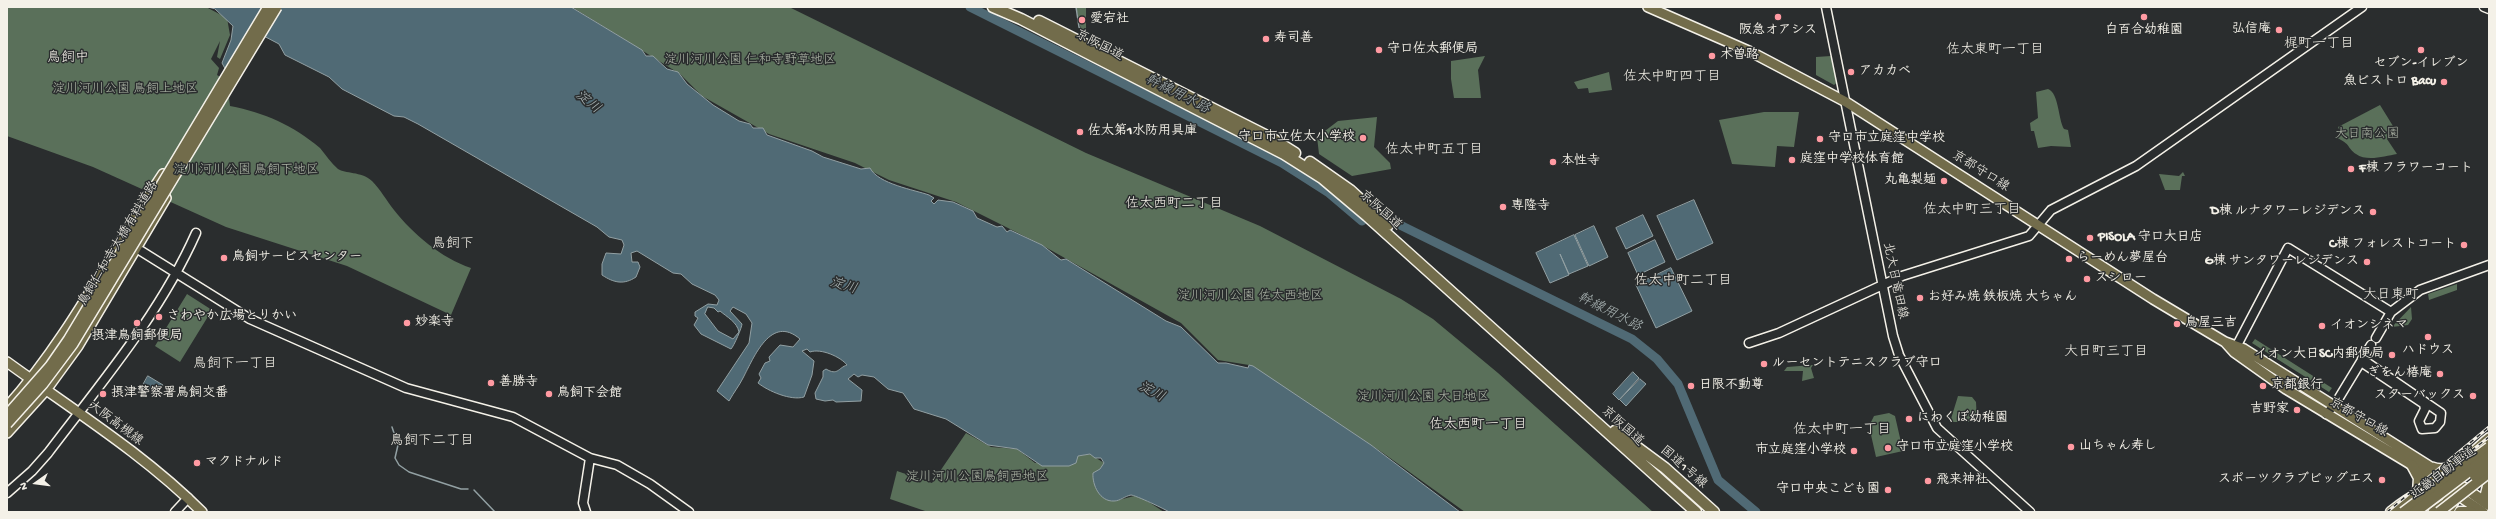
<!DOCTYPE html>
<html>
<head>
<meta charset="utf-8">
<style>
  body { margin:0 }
  #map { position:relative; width:2496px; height:519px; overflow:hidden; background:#2a2d2e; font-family:"Gochi Hand",sans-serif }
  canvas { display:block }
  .frame { position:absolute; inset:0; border:8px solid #f4f1e8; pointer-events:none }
  .north { position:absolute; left:16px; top:463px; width:40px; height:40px; -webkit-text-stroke:3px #2a2d2e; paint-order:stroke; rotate:256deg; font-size:11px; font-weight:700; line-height:16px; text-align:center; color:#f4f1e8 }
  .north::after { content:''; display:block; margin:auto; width:14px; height:18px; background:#f4f1e8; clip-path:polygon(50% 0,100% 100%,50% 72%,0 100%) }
</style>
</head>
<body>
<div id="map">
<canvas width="2496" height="519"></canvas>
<div class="frame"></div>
<div class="north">N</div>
</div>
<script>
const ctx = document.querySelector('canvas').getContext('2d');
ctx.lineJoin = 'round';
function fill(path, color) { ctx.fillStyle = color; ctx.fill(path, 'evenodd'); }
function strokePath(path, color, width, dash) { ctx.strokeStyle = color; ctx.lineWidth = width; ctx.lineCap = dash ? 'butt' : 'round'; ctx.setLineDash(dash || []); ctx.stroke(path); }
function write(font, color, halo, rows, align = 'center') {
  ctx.font = font + ' "Gochi Hand","Klee One",sans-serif'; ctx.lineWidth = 3; ctx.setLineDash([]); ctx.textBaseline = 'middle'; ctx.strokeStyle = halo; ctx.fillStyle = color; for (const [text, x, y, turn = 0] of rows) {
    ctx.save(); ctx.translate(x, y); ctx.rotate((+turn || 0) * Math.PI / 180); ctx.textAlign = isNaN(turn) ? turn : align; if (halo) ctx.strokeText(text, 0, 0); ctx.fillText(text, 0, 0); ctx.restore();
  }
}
fill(new Path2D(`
  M7,7h199l21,11 3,17 -10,24 -3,-2 3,-16 -9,18 8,9 -2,7 10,6 3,25c35,7 63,19 90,42 6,7 11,15 18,21 7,5 23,2 34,12 9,9 14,19 22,29 19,24 47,48 77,58l-20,47 -104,-49 -121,-39 -133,-60 -86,-31z
  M572,7h217l297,146 174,73 141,73 32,20 65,54 155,139h-188l-82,-59 -134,-88 -31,-5 -37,-37 -143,-80 -82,-41 -67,-22 -34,-17 -86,-29 -67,-38 -22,-22z
  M1076,7h10v29l-6,-10z
  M1485,56l-7,14 3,28h-27l-3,-19v-18z
  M1831,56l7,26 -4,3 -18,-10v-18z
  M1609,72l3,18 -23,3 -1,-5 -10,1 -4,-7z
  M2048,89c11,4 10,30 16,40l4,1 3,17 -20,-1 -13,2 -4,-17h-3l-1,-8 8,-5 -2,-26z
  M2380,105l13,21 -3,2 4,7 -7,4 10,15c-12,2 -30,8 -41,0 -9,-6 -5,-10 -19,-16l-1,-2 5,-2 -3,-7z
  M1764,112h35l-5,35 -17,-1 -2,21 -43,-3 -13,-44z
  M1377,117l-3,30 16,16 1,6 -39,7 -33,-22 -2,-17 21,-16z
  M2183,172l2,4h-3l-2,14h-15l-6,-16 20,2z
  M2457,284v6l-28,10 -1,-6z
  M187,294l25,16 -32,52 -25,-16z
  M2411,307l1,12 -4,6 -16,2z
  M2255,339l77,49 -3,4 -77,-49z
  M1813,365l-2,3 3,10 -12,3 1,-10h-19l3,-4z
  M1958,396l14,1 4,5 1,20h-27z
  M1889,413l6,3 8,35 -27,6 -7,-31 5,-10z
  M966,433l25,14 26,2 18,14 55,-9 14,9 -4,6 15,32 23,-6 26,17h-236l-38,-13 7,-28 35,12z`), '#5a705a');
const water = new Path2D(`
  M208,7h363l71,43 4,6h7l14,13 11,3 9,12 26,21 26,16 11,3 3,4h10l4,7 45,16 11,6 38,12 9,-1c8,16 45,22 59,27l5,3 -3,3 3,3 4,-4 15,2 20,9 4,7 20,9 5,-1 5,6 3,-2 32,15 19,15 5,-1 100,62 15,6 37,36h8l22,5 1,-3 4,1 118,79 89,67h-291c-2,-2 -34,-17 -38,-17 -6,1 -11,6 -17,6 -14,1 -22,-16 -21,-28l7,-4 4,-6 -3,-5h-6l-5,-4 -12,2 -2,7 -7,3h-27l-25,-17 -29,-4 -42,-26 -32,-10 -11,-16 -15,-4 -14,-12 -12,-2 -4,2 -4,-3 -6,5 14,11 -1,11 -25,1 -3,-2 -8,1 -9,-2 -1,-6 8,-16v-6l3,-2c12,7 12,-1 21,-4 -6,-8 -26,-17 -37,-13l-3,-3 -5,2 12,10 -2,14 -8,22c-13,4 -36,-6 -46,-14l3,-5 -2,-4 6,-11 5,-2 -1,-4 11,-12 13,2 7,-8c-29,-25 -46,18 -57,39 -4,8 -9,14 -14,23l-12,-10 32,-48 3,-20 -6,-9 -13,-7 -3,4 12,13c0,3 -8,22 -11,25l-30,-15 -7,-9 4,-7 -3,-2v-4l13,-8 9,1 2,-5 -4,-5 -23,-11 -11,-10 -8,-1 -36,-22 -6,2 1,9h6l2,5 -4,10c-12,8 -22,6 -34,-2v-11l4,-11 15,1 3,-9 -2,-5 -13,-3 -12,-10 -179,-103 -14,-7 -10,-1 -52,-27 -13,-12 -44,-22 -6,-11 -21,-11 -29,43 -7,-13 9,-23 2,-14 -18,-17zM708,307l6,1 4,4 2,-1c7,6 17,11 19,21l-6,7 -15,-8 -13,-17z
  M1694,200l19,43 -36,17 -20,-44z
  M1643,215l10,21 -27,13 -10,-21z
  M1594,226l14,31 -19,9 -14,-31z
  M1574,235l14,31 -19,8 -9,-20 9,21 -19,8 -14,-30z
  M1655,240l10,22 -27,13 -10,-22z
  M1671,268l21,43 -36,17 -20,-43z
  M1633,372l6,6 -20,22 -6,-6z
  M148,376l15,9 -5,9 -15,-9z
  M1640,379l6,5 -20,22 -6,-6z`);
fill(water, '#506a75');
strokePath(water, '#92a0a3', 1);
strokePath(new Path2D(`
  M1076,7l3,20 6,9
  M392,427l6,18 -3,13 4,7 10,7 52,17h7
  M474,490l21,22`), '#92a0a3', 1.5);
strokePath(new Path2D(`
  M970,7l312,156 47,30 33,28
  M1400,225l232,114 25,20 21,25 40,96 38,32`), '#506a75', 9);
const secondary = new Path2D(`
  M1826,7l67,329 6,19 38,73 93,84
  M2484,7l5,2
  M141,251l109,68 156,69 107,29 77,41 27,7 33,19 39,28
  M2376,338l15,-26 29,-22 69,-25
  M1749,343l30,-10 123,-57 127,-40 22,-26 85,-44 226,-159
  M2234,351l54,-103 103,64
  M2361,362l63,42 1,5 -6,12 3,8 13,-1 5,-6 1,-9 -79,-54
  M2326,414l8,-8 37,-61
  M7,493l25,-22 16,-18c53,-70 112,-139 148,-220
  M175,512l13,-14
  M586,512l-3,-9 7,-45`);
const primary = new Path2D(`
  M1648,7l103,45 95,50 307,197 72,43 19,7 209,132
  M2225,342l9,10 52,37 126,76 71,47
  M7,362c66,48 137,92 195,150
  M7,407c63,-70 104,-155 156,-233
  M7,433l39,-43 32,-44 88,-148
  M2432,467c21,9 42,-17 57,-29
  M2433,512l13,-9 9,-16`);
const highway = new Path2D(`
  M993,7l28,12 263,135 38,24 45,38 329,296
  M1039,21l232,117 24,15
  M1310,162l40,28 38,35
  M1615,431l50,37 49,44
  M2412,465l7,13 -1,15
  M2489,482l-3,12 3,7
  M2391,512c14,-11 48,-35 67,-27 10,4 21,14 31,20
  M2448,512l7,-14
  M2460,512h11`);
strokePath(secondary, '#f4f1e8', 11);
strokePath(primary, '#f4f1e8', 12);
strokePath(highway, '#f4f1e8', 13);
strokePath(secondary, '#2a2d2e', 8);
strokePath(primary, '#726c4b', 9);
strokePath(highway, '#726c4b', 10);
const rail = new Path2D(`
  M2415,495l74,-58
  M2387,512l102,-85`);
strokePath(rail, '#f4f1e8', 3);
strokePath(rail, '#2a2d2e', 1.5, [4.5]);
const primaryBridge = new Path2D(`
  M7,415l43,-49 18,-26 200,-333
  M7,424l36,-40 30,-40 204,-337
  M2403,512l86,-65
  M2439,512l50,-39`);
const highwayBridge = new Path2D(`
  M2475,476l14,-11
  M2415,512l74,-56`);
strokePath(primaryBridge, '#f4f1e8', 12, []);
strokePath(highwayBridge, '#f4f1e8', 13, []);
strokePath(primaryBridge, '#726c4b', 9);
strokePath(highwayBridge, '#726c4b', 10);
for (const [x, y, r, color] of [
  [1778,17,4,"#ff9aa2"],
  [2144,17,4,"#ff9aa2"],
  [1082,20,4,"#ff9aa2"],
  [2279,30,4,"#ff9aa2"],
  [1266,39,4,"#ff9aa2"],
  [1379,50,4,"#ff9aa2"],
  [2421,50,4,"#ff9aa2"],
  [1712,56,4,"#ff9aa2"],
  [1851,72,4,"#ff9aa2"],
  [2444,82,4,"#ff9aa2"],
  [1080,132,4,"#ff9aa2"],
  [1363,138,4,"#ff9aa2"],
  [1820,139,4,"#ff9aa2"],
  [1792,160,4,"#ff9aa2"],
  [1553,162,4,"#ff9aa2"],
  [2351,169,4,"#ff9aa2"],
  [1944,181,4,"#ff9aa2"],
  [1503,207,4,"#ff9aa2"],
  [2373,212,4,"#ff9aa2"],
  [2090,238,4,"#ff9aa2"],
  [2464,245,4,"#ff9aa2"],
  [224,258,4,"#ff9aa2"],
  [2069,259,4,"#ff9aa2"],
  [2367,262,4,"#ff9aa2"],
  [2087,279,4,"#ff9aa2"],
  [1920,298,4,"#ff9aa2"],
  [159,317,4,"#ff9aa2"],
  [137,323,4,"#ff9aa2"],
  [407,323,4,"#ff9aa2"],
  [2177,324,4,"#ff9aa2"],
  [2322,326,4,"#ff9aa2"],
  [2428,337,4,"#ff9aa2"],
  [2392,355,4,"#ff9aa2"],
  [1764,364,4,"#ff9aa2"],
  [2440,374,4,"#ff9aa2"],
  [491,383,4,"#ff9aa2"],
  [1691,386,4,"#ff9aa2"],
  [2263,386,4,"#ff9aa2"],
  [103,394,4,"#ff9aa2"],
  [549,394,4,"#ff9aa2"],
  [2473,396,4,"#ff9aa2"],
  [2297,410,4,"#ff9aa2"],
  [1909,419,4,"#ff9aa2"],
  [2071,447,4,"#ff9aa2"],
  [1888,448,4,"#ff9aa2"],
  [1854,451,4,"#ff9aa2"],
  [197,463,4,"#ff9aa2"],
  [2382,480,4,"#ff9aa2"],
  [1928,481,4,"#ff9aa2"],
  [1888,490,4,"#ff9aa2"]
]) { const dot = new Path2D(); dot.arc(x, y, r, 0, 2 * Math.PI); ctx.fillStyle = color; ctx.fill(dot); strokePath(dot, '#2a2d2e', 1.5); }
write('bold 13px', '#f4f1e8', '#2a2d2e', [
  ["愛宕社",1090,20],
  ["弘信庵",2271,30,"right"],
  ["阪急オアシス",1778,31,"center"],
  ["白百合幼稚園",2144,31,"center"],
  ["寿司善",1274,39],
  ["守口佐太郵便局",1387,50],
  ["木曽路",1720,56],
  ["セブン-イレブン",2421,64,"center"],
  ["アカカベ",1859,72],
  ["魚ビストロ Bacu",2436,82,"right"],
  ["佐太第1水防用具庫",1088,132],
  ["守口市立佐太小学校",1355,138,"right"],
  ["守口市立庭窪中学校",1828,139],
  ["庭窪中学校体育館",1800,160],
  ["本性寺",1561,162],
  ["F棟 フラワーコート",2359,169],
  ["丸亀製麺",1936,181,"right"],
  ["専隆寺",1511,207],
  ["D棟 ルナタワーレジデンス",2365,212,"right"],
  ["PISOLA 守口大日店",2098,238],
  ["C棟 フォレストコート",2456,245,"right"],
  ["鳥飼サービスセンター",232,258],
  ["らーめん夢屋台",2077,259],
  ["G棟 サンタワーレジデンス",2359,262,"right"],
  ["スシロー",2095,279],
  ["お好み焼 鉄板焼 大ちゃん",1928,298],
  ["さわやか広場とりかい",167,317],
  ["妙楽寺",415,323],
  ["鳥屋三吉",2185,324],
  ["イオンシネマ",2330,326],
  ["摂津鳥飼郵便局",137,337,"center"],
  ["ハドウス",2428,351,"center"],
  ["イオン大日SC内郵便局",2384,355,"right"],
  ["ルーセントテニスクラブ守口",1772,364],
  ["ぎをん椿庵",2432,374,"right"],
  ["善勝寺",499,383],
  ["日限不動尊",1699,386],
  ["京都銀行",2271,386],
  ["摂津警察署鳥飼交番",111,394],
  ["鳥飼下会館",557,394],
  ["スターバックス",2465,396,"right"],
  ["吉野家",2289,410,"right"],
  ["にわくぼ幼稚園",1917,419],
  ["山ちゃん寿し",2079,447],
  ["守口市立庭窪小学校",1896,448],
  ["市立庭窪小学校",1846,451,"right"],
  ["マクドナルド",205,463],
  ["スポーツクラブビッグエス",2374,480,"right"],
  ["飛来神社",1936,481],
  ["守口中央こども園",1880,490,"right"]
], 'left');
write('13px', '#f4f1e8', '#2a2d2e', [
  ["京阪国道",1099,46,27],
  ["京都守口線",1980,172,32],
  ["京阪国道",1380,211,42],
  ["鳥飼仁和寺大橋有料道路",119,244,-59],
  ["北大日竜田線",1894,281,78],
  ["京都守口線",2358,418,30],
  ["大阪高槻線",115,424,37],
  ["京阪国道",1622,427,42],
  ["国道1号線",1683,468,41],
  ["近畿自動車道",2444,474,-37]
]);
write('13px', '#afb7a8', '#2a2d2e', [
  ["淀川河川公園 仁和寺野草地区",750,61],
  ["淀川河川公園 鳥飼上地区",125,90],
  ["大日南公園",2367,135],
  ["淀川河川公園 鳥飼下地区",246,171],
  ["淀川河川公園 佐太西地区",1250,297],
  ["淀川河川公園 大日地区",1423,398],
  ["淀川河川公園鳥飼西地区",977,478]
]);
write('14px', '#f4f1e8', '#2a2d2e', [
  ["梶町一丁目",2319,45],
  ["佐太東町一丁目",1995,51],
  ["鳥飼中",68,59],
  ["佐太中町四丁目",1672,78],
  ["佐太中町五丁目",1434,151],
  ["佐太西町二丁目",1174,205],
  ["佐太中町三丁目",1972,211],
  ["鳥飼下",453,245],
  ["佐太中町二丁目",1683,282],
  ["大日東町",2391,296],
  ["大日町三丁目",2106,353],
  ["鳥飼下一丁目",235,365],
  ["佐太西町一丁目",1478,426],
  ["佐太中町一丁目",1842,431],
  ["鳥飼下二丁目",432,442]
]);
write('italic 14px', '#aab4b4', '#2a2d2e', [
  ["幹線用水路",1177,95,27],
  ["淀川",587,103,38],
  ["淀川",843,287,16],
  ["幹線用水路",1609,313,27],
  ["淀川",1151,393,27]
]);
</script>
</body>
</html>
